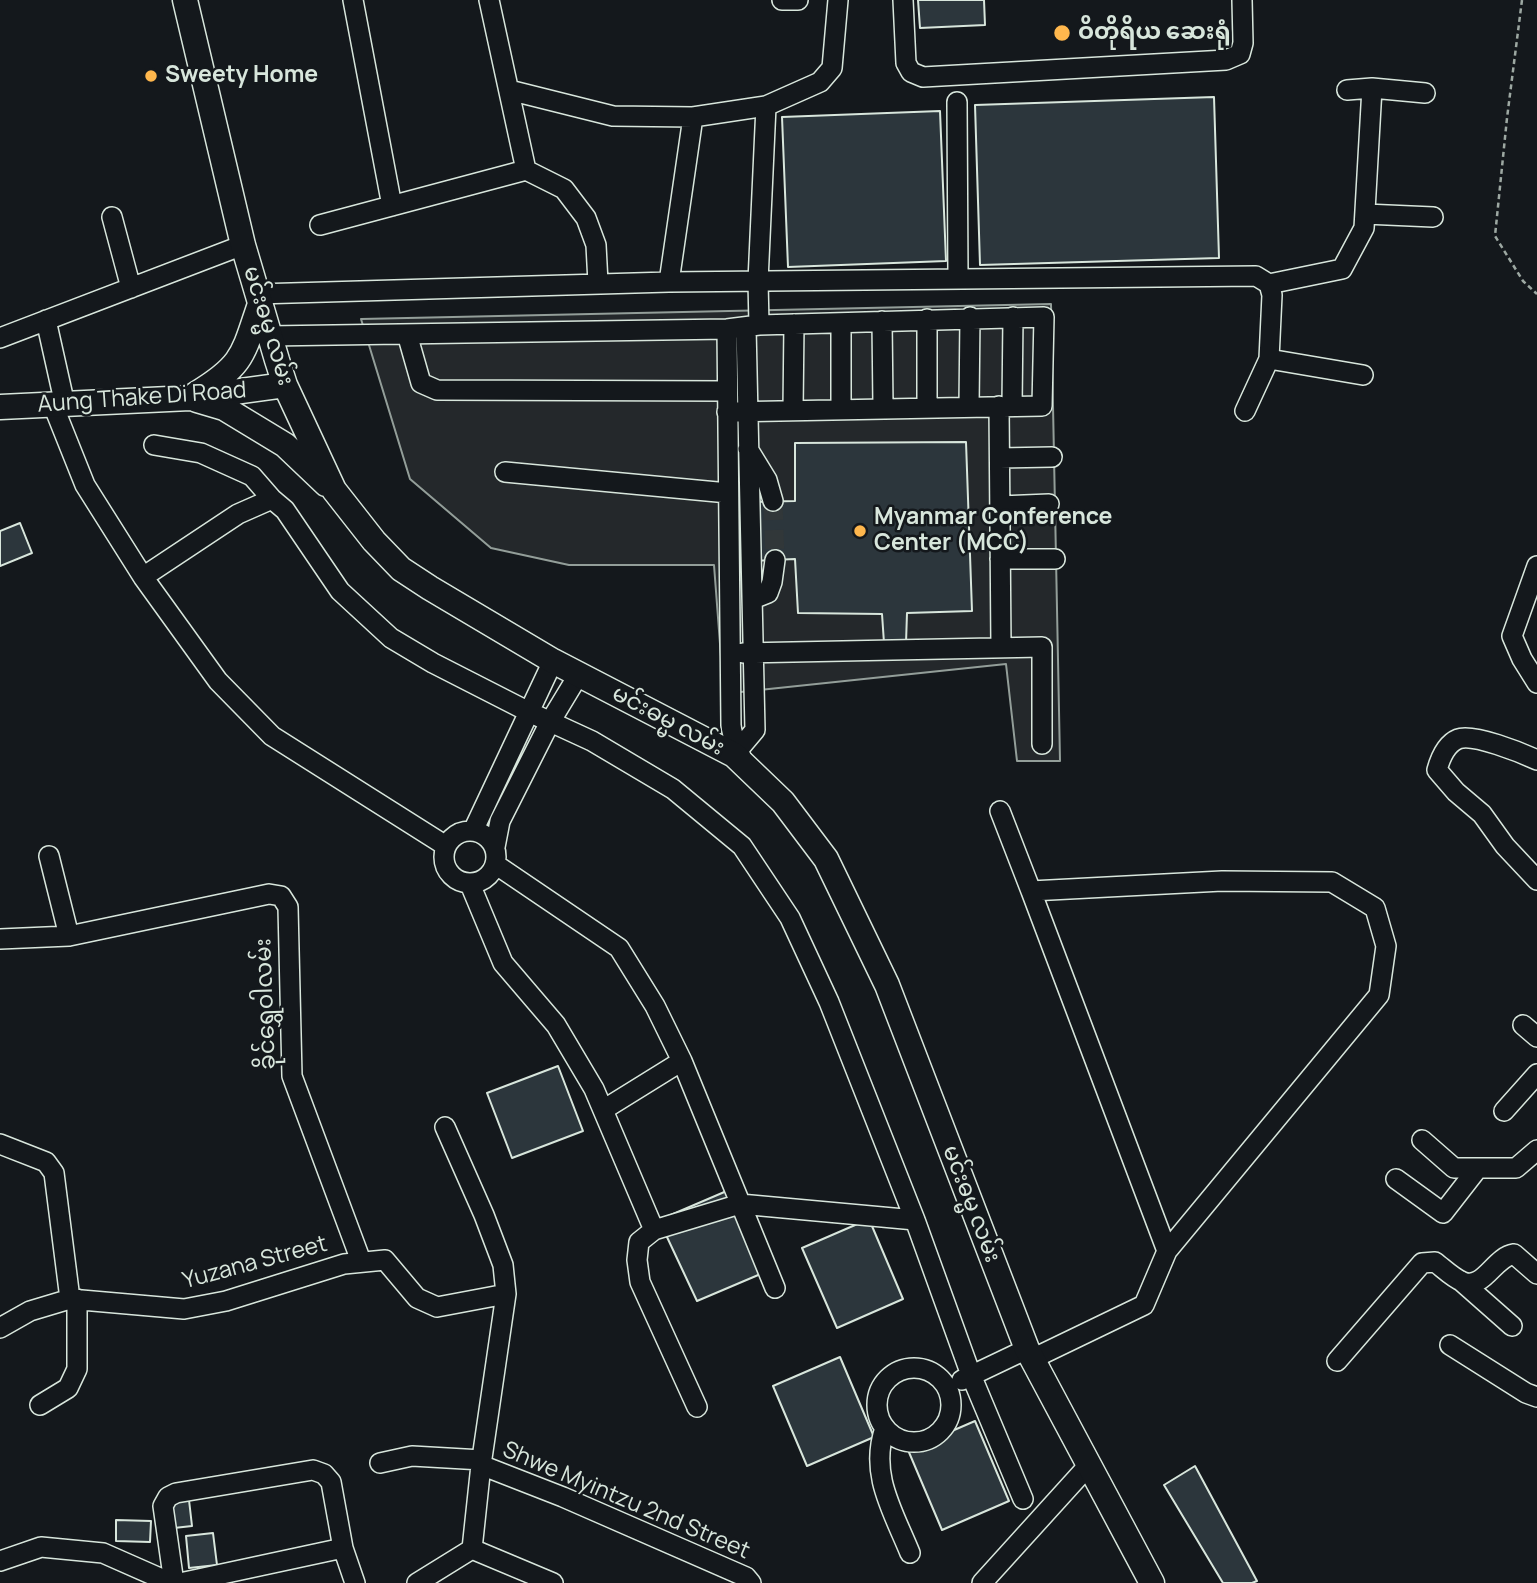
<!DOCTYPE html>
<html>
<head>
<meta charset="utf-8">
<style>
  body { margin:0 }
  canvas { display:block; background:#14181c }
</style>
</head>
<body>
<canvas width="1537" height="1583"></canvas>
<script>
const ctx = document.querySelector('canvas').getContext('2d');
ctx.lineJoin = 'round';
function fill(path, color) { ctx.fillStyle = color; ctx.fill(path, 'evenodd'); }
function strokePath(path, color, width, dash) { ctx.strokeStyle = color; ctx.lineWidth = width; ctx.lineCap = dash ? 'butt' : 'round'; ctx.setLineDash(dash || []); ctx.stroke(path); }
function write(font, color, halo, rows, align = 'center') {
  ctx.font = font + ' Manrope,"Noto Sans Myanmar",sans-serif'; ctx.lineWidth = 5; ctx.setLineDash([]); ctx.textBaseline = 'middle'; ctx.strokeStyle = halo; ctx.fillStyle = color; for (const [text, x, y, turn = 0] of rows) {
    ctx.save(); ctx.translate(x, y); ctx.rotate((+turn || 0) * Math.PI / 180); ctx.textAlign = isNaN(turn) ? turn : align; if (halo) ctx.strokeText(text, 0, 0); ctx.fillText(text, 0, 0); ctx.restore();
  }
}
const parking = new Path2D(`
  M1051,304l9,457h-43l-11,-97 -275,29 -10,-36 -7,-92h-145l-78,-17 -81,-69 -49,-160z`);
fill(parking, '#24282b');
strokePath(parking, '#939e99', 2);
const building = new Path2D(`
  M918,0h66l1,25 -65,3z
  M1214,97l5,161 -239,7 -5,-160z
  M940,111l6,150 -158,6 -6,-150z
  M966,442l6,169 -65,2 -1,30h-22l-2,-29 -84,-1 -3,-54 -43,2v-59l43,-1v-58z
  M20,523l12,30 -32,13v-35z
  M558,1066l25,65 -71,27 -25,-65z
  M729,1190l41,80 -73,31 -38,-81z
  M869,1219l34,80 -66,29 -35,-80z
  M840,1357l34,80 -67,29 -34,-80z
  M975,1421l34,80 -67,29 -34,-80z
  M1195,1466l62,115 -5,2h-29l-59,-98z
  M189,1500l3,26 -18,2 -3,-26z
  M116,1520l35,1 -1,21 -34,-1z
  M213,1533l4,32 -28,3 -3,-32z`);
fill(building, '#2c363c');
strokePath(building, '#d8e6dc', 2);
strokePath(new Path2D(`
  M773,501l2,59`), '#313739', 19, [19, 10]);
const minor = new Path2D(`
  M353,0l39,206
  M489,0l37,170
  M782,0h16
  M903,0l3,63 5,9 12,5 303,-17 14,-6 3,-11 -1,-43
  M509,90l104,26 80,1
  M1347,90l25,-2 53,5
  M957,102l1,175
  M1365,214l68,3
  M112,217l19,71
  M320,225l206,-55 38,19 22,29 10,27 2,38
  M669,282l24,-165 73,-11
  M1269,284l73,-15 22,-41 8,-140
  M257,294l412,-12 587,-6 13,8 3,11 -3,64 -24,52
  M927,319v88
  M46,320l19,85
  M882,321l1,86
  M759,325l-1,-44 8,-175 54,-24 12,-14 6,-68
  M727,329l4,396c1,14 9,25 12,39
  M407,334l14,49 16,7 290,1
  M269,336l458,-7 32,-4 285,-8 -2,89 -315,6
  M0,338l243,-93
  M1269,359l94,16
  M53,405l32,80 58,92 75,104 54,55 174,110
  M969,406l1,-89
  M999,406l2,241
  M1012,406l1,-89
  M841,409v-86
  M793,410l1,-86
  M154,445l47,8 51,23 20,23
  M748,449l19,31 6,21
  M1000,458l52,-1
  M505,472l223,21
  M1000,506l49,-2
  M1000,559h55
  M1537,566l-25,70 10,23 15,24
  M143,577l95,-63 34,-15 13,11 55,81 51,47 42,25 96,49 63,29 81,48 69,57 48,72 39,84 86,218 56,155 52,124
  M753,599l15,-6 4,-11 3,-22
  M743,653l299,-6v97
  M739,749l16,-19 -9,-403
  M1537,760c-15,-7 -64,-27 -79,-21 -12,5 -18,20 -21,31l19,22 26,22 23,32 32,34
  M1000,811l31,80 191,-10 110,1 43,26 11,38 -7,49 -212,256 -23,54 -112,54
  M444 857a26 26 0 1 1 52 0a26 26 0 1 1-52 0Z
  M473,831l80,-170
  M495,847l5,-26 50,-99 29,-48
  M49,856l20,80
  M495,864l124,84 36,58 27,55 93,227
  M470,884l33,79 53,62 38,64 60,141
  M1031,891l136,360
  M0,939l69,-3 200,-42 12,2 7,11 4,169 69,185
  M1523,1025l14,12
  M603,1110l79,-49
  M1504,1111l33,-37
  M445,1127l39,88 19,50 3,29 -25,171 -9,84
  M1422,1140l32,28h62l21,-18
  M0,1144l46,18 8,11 16,126
  M1396,1179l47,34 35,-45
  M1461,1281l51,45
  M0,1328l30,-17 40,-12 114,10 42,-8 118,-37 41,-4 32,38 20,9 69,-13
  M1450,1345l76,48 11,4
  M1337,1361l85,-98 13,-1c8,6 18,16 28,20 21,8 31,-25 51,-28l23,20
  M877 1405a37 37 0 1 1 74 0a37 37 0 1 1-74 0Z
  M962,1380l65,-31
  M40,1405l28,-17 9,-19v-70
  M697,1407l-57,-125 -3,-22 2,-18 15,-12 86,-26 175,16
  M885,1428c-16,46 8,83 25,125
  M380,1463l32,-7 70,4
  M481,1465l82,32 183,80 5,6
  M472,1549l81,34
  M0,1561l41,-14 62,6 68,30
  M174,1583l-11,-77 5,-9 8,-4 137,-23 11,4 7,8 12,66 12,35
  M180,1583l163,-35
  M417,1583l55,-34
  M982,1583l106,-117`);
const major = new Path2D(`
  M185,0l58,245 34,115 8,25 49,105 40,51 27,28 29,19 123,73 181,94 49,47 43,57 61,126 140,364 125,234
  M196,394c48,-29 47,-40 64,-90
  M197,400l27,8 61,37 41,39
  M0,407l190,-9 95,-13`);
strokePath(minor, '#d8e6dc', 22);
strokePath(major, '#d8e6dc', 27);
strokePath(new Path2D(`
  M1522,0l-15,118 -12,118 28,45 14,13`), '#9da8a2', 2.5, [5, 3.5]);
strokePath(minor, '#14181c', 19);
strokePath(major, '#14181c', 24);
for (const [x, y, r, color] of [
  [1062,33,9,"#ffb74d"],
  [151,76,7,"#ffb74d"],
  [860,531,7,"#ffb74d"]
]) { const dot = new Path2D(); dot.arc(x, y, r, 0, 2 * Math.PI); ctx.fillStyle = color; ctx.fill(dot); strokePath(dot, '#14181c', 2.5); }
write('bold 23px', '#d8e6dc', '#14181c', [
  ["ဝိတိုရိယ ဆေးရုံ",1078,33],
  ["Sweety Home",165,76],
  ["Myanmar Conference",874,518],
  ["Center (MCC)",874,544]
], 'left');
write('23px', '#d8e6dc', '#14181c', [
  ["မင်းဓမ္မ လမ်း",268,326,73],
  ["Aung Thake Di Road",142,398,-4],
  ["မင်းဓမ္မ လမ်း",668,721,28],
  ["ခိုင်ရွှေဝါလမ်း",266,1004,-92],
  ["မင်းဓမ္မ လမ်း",971,1204,69],
  ["Yuzana Street",255,1263,-15],
  ["Shwe Myintzu 2nd Street",626,1501,23]
]);
</script>
</body>
</html>
